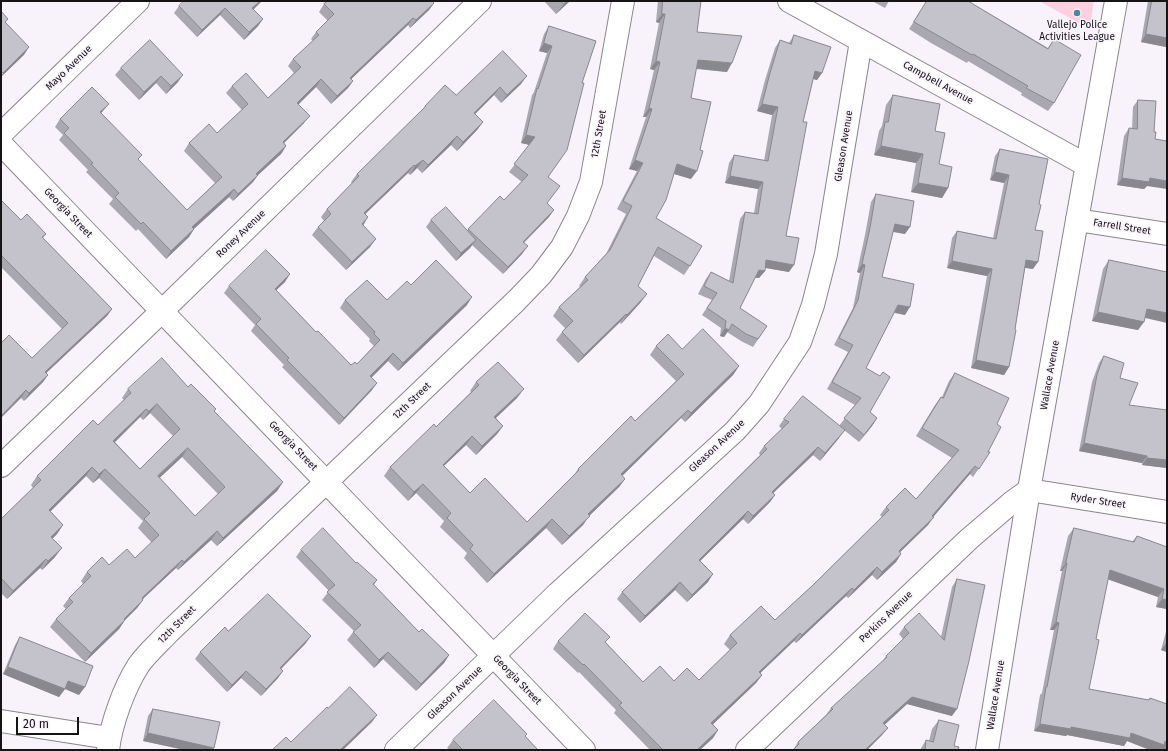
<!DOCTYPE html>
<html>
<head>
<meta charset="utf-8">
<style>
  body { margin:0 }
  #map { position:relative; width:1168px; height:751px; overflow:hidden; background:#f8f2fa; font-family:"Fira Sans",sans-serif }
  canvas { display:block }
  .frame { position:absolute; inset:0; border:2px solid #161416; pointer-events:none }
  .scale { position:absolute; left:16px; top:717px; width:63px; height:18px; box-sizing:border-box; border:2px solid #161416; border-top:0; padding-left:5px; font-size:12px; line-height:14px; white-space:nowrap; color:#161416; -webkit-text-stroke:3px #f8f2fa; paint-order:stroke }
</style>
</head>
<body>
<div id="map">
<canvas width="1168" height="751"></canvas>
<div class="frame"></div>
<div class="scale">20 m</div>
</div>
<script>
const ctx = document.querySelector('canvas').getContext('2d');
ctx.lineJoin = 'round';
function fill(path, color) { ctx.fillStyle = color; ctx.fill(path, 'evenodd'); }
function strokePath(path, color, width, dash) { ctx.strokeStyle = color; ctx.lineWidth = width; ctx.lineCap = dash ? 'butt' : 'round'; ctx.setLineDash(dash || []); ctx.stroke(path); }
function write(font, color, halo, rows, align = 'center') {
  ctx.font = font + ' "Fira Sans",sans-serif'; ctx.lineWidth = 3; ctx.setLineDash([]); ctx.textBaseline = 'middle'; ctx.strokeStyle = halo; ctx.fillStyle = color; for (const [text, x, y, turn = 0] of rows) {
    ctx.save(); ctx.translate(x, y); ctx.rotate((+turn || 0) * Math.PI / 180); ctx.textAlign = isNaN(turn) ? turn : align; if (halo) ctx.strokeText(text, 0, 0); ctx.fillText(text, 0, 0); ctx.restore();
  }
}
fill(new Path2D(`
  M1039,1h55l-4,25 -2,2z`), '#fecfde');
const street = new Path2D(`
  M789,1l297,164
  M1,134l137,-133
  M1077,220l90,14
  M1,466l161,-155 318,-310
  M1,721l108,17
  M108,750c3,-26 16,-62 30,-84 8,-12 21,-23 31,-34l347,-331 25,-26 21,-28 16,-31 13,-34 32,-181
  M396,750l162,-157 177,-162 24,-27 41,-62 13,-37 13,-51 35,-213
  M747,750l222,-211 42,-36 18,-13 138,22`);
const secondary = new Path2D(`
  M1,144l583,606
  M987,750l42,-260 87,-489`);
strokePath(street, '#8a858c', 24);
strokePath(secondary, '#8a858c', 24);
strokePath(street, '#fff', 22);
strokePath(secondary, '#fff', 22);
fill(new Path2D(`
  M328,1h106l-1,1 1,1 -5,7 -19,18 -2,-3 -57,54 2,2 -5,7 -17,16 -15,-17 -18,17 6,19 -20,20 2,3 -5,8 -23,21 -5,7 -20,19 -4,-4 -35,32 -5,8 -23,22 -28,-30 -2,2 -27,-27 4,-5 -27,-27 2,-2 -29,-30 4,-5 -8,-8 5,-8 43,-8 -2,2 37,47 49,50 28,-27 -31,-32 5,-8 28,-10 25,-23 -16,-17 6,-7 36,12 26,-25 -6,-7 5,-7 20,-18 -2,-2 5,-7 12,-11 -9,-9 5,-8z
  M544,1h26l-14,13z
  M658,1h43l-4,31 30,40 -31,-3 -5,29v81l-17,-5 -18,44 34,48 -6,9 -30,-19 -16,30 3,16 -20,22 -1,-2 -42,41 -22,-23 9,-12 -12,-12 6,-9 21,-20 -1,-1 6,-9 21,-23 20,-40 -9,-5 20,-38 -8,-2 17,-52h-3l11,-47 -4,-1 9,-46 -3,-1z
  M872,1h17l-4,7z
  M927,1h41l80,47 6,-9v64l-6,8 -27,-16 1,-2 -54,-32 -1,2 -36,-20 -22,-14z
  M1148,1h19l-1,46 -25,-5z
  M179,6l74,3 10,10 -5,7 -14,14 -24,-25 -23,22 -23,-24z
  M549,26l47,15 -48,136 6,17 -7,9 2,14 -25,26 -2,11 -19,20 -31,-29 -2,3 -14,13 -30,-34 5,-7 36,11 1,-2 36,-29 18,-18 -13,-10 21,-27 -9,-2 11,-48 2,-3 13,-39 -8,-2 5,-17z
  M794,35l28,38 -5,7 -4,-1 -10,43 -17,114 3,36 -24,-4v3l-6,7h-4l-15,30 27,18 -14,21 -12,-6 -14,-9 -3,5 -4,-1 1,-8 -19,-13 10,-15 -14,-6 8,-15 5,-7 18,9 11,-62 5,-7 9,1 4,-24 -33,-6 4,-20 5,-8 30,6 8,-46 -15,-4 8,-31 10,-32 5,-8 9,3z
  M150,40l28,42 -12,12 -10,-11 -17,17 -24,-25 6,-7z
  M521,84l-20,19 -7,-8 -19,19 8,8 -6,8 -20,21 -6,-6 -29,28 -5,-5 -7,7 -2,-2 -43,41 -2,11 7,22 -24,23 -34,-35 6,-8 6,-6 -3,-4 6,-8 25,-26 -1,-1 6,-8 65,-64 3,-4 31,-11z
  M893,95l42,36 4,33 9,24 -6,10 -31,-6 5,-29 -42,-8 5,-24 3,-5 4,-21z
  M1138,100l9,86 -3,3 -27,-4 7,-49 5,-8 3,1 1,-22z
  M1000,149l39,55 -4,26 -2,39 -8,-1 -16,99 -5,8 -33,-7 16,-92 -40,-8 5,-30 5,-7 36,7 11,-55 -14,-3 5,-24z
  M876,194l29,40 -12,-2 -11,45 23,38 -11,-2 -28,55 4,44 7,6 -5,8 -13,16 -20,-16 16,-21 -28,-16 21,-37 -14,-7 19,-37 7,-35 -3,-1 8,-37 6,-33z
  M1,200l20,20 25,14 -3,4 69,71 -5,7 -61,57 2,2 -5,7 -19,19 -3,-3 11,-40 30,-29 -61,-62z
  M1109,260l36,58 -7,12 -46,-9 11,-52z
  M285,282l-9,8 40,42 35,33 6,-1 17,-18 -5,-5 1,-2 -30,-31 5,-8h42l24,-15 56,20 -69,66 -10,-10 -17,17 1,12 -33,35 -57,-58 2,-2 -33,-34 4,-6 -31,-32 5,-7z
  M656,346l26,3 57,17 -6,9 -48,47 -4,-4 -59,58 3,3 -6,8 -30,29 -6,9 -21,20 -16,-17 -59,55 -23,-25 3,-5 -27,-26 4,-6 -28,-28 -8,8 -24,-25 6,-9 46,-40 35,-35 -1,-1 6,-9 41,16 -21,20 7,8 -6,8 -21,21 -10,-10 -22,21 26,27 57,29 47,-47 4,-6 57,-48 41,-40 -26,-26z
  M1104,356l16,22 9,27 38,63 -25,-3v-2l-63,-12 13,-69 7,-19z
  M955,373l42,51 -9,28h2l-17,25 -3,-3 -37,42 -5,9 -28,27 1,2 -5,8 -19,18 -5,-5 -24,23 -2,-2 -50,47 -2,-2 -34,32 2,2 -6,8 -43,41 5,6 -5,8 -13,12h-50l-36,-37 2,-3 -37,-38 -1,1 -25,-24 5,-8 48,2 37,39 56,-2 31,-30 -6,-6 6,-9 45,-15 38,-35 69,-68 -2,-2 6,-8 30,-8 36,-41 -36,-22 19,-31 6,-8h1l7,-16z
  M188,387l28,22 -2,2 69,71 -6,9 -60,55 -6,-6 -33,30 -2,-2 -33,31v1l-6,8 -12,12 -6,9 -34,33 -35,-35 6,-8 10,-10 -3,-3 6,-8 14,-14 -2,-3 6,-9 22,-7 26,-7 17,-15 -14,-15 5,-7 -44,-43 -6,5 -7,-7 -36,35 13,14 -6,9 -5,5 3,18 -13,13 -2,-2 -33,31 -6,-6v-74l32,-31 -2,-3 6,-9 61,-51 26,-25 -2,-2 6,-9zM150,413l23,23 -33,33 -25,-27 25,-25 3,3zM182,457l36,37 -23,22 -36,-38z
  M784,419l55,19 -19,23 -7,-6 -40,38 2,2 -5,7 -22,22 -5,-5 -43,42 8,21 -21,20 -12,-12 -35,33 -23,-24 5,-7 138,-137 -1,-2 5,-7 18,-17 -3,-3z
  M1074,528l58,14 5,-6 30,11v62l-11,-2 2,-10 -50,-18 -12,60 -7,50 59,11 2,-2 17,52 -6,-1v1h-11l-23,-9 -3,5 -57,-11 -1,1 -32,-5 6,-36 2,-2 12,-63h-4l12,-59h-2l8,-35z
  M301,550l55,13 21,17 -3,5 45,47 30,23 -5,8 -28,28 -33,-32 -9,9 -27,-28 7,-9 -32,-31 7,-9 -33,-34z
  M957,579l-5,137 -45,-12 -23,21 4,3 -6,7 -15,15h-74l5,-8 28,-27 5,-7 51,-46 4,-6 17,-17 -4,-5 5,-7 37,10 11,-50z
  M1167,628v24l-6,-2z
  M228,631l78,12 -25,26 -3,9 -17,18 -20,-18 -14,14 -32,-33 5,-7z
  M20,637l59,58 -14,-6 -6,8 -56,-23 12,-29z
  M153,709l61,39 -1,2h-28l-42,-9 5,-25z
  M939,720l15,26 4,4h-38l6,-10 3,1 3,-12z
  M525,736l13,14h-88l-3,-2 6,-8z`), '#a9a7af');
fill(new Path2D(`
  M260,1h2l-15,15 5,-8z
  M566,1h4l-14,13 8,-10z
  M434,3l-5,7 -19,18 6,-8z
  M225,8l-5,7 -23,22 5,-7z
  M662,14h3l-6,9 -3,-1z
  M413,18l-5,7 -63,60 5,-7z
  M263,19l-5,7 -14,14 5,-8z
  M1146,34l21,4v7l-1,2 -25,-5z
  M544,43l8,3 -5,7 -8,-2z
  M29,47l-5,8 -23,22v-1l2,-3z
  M698,60l34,3 -5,9 -35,-4z
  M656,61l4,1 -6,8 -4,-1z
  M815,71l7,2 -5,7 -7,-2z
  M183,75l-5,7 -12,12 5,-8z
  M161,76l-5,7 -17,17 5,-8z
  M527,76l-6,8 -20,19 6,-8z
  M321,79l-5,8 -24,24 5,-8z
  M353,81l-5,7 -17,16 6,-8z
  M500,87l-6,8 -26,26 6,-8z
  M109,104l-6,7 -8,8 5,-7z
  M762,104l16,3 -6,8 -15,-4z
  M649,108l3,1 -6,8h-3z
  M310,116l-6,7 -27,27 6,-8z
  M483,122l-6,8 -20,21 6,-9z
  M526,135l9,2 -5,8 -9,-2z
  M457,136l-6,9 -29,28 6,-8z
  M286,146l-5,8 -23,21 -5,7 -20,19 5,-7 18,-20z
  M881,146l42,8 -7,9 -42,-8z
  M423,160l-6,8 -7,7 5,-9z
  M635,160l8,3 -6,8 -8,-2z
  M677,164l20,7 -6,8 -20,-6z
  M414,165l-6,8 -50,48 6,-8z
  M995,172l14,3 -5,8 -14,-3z
  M730,176l33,6 -5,7 -33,-6z
  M1122,178h28l17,3v8l-20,-3 -3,3 -27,-4z
  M918,183l30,5 -6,10 -31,-6z
  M234,189l-5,8 -42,38 5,-8z
  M554,210l-5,7 -32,32 6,-7z
  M368,217l-5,9 -1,-2z
  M895,224l15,3 -5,7 -15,-3z
  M194,229l-5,8 -23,22 5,-8z
  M376,239l-6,8 -24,23 6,-8z
  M476,240l-6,8 -14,13 5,-8z
  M528,246l-6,8 -19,20 5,-7z
  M766,260l28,5 -5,7 -28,-5z
  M1026,260l12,2 -5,7 -12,-2z
  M952,261l40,8 -5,7 -40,-8z
  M862,264l3,1 -5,8 -3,-1z
  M759,270l6,1 -6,7 -5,-1z
  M290,274l-5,8 -15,14 5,-7z
  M647,294l-6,8 -20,22 6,-9z
  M472,297l-5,8 -69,66 5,-8z
  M898,305l12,2 -5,8 -12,-3z
  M112,309l-5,7 -67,63 5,-7z
  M1147,309l20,4v10l-26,-6z
  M1098,312l46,10 -6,8 -46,-9z
  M626,314l-6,8 -42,41 6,-8z
  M725,328l4,2 -5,7 -4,-1z
  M393,353l-5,8 -23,23 5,-8z
  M976,360l33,7 -5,8 -33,-7z
  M739,366l-6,9 -48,47 6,-9z
  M48,375l-5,7 -19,19 5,-8z
  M377,383l-5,7 -33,35 5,-7z
  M524,389l-7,9 -29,27 6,-8z
  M26,390l-5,8 -20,20v-2z
  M157,404l-7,9 -7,7 6,-9z
  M146,409l-6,8 -33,33 6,-9z
  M688,410l-7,8 -66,65 6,-9z
  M877,418l-5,8 -13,16 5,-7z
  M503,426l-6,8 -21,21 6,-9z
  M845,430l-6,8 -19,23 5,-8z
  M472,436l-6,9 -30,28 7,-8z
  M1084,443l63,13 -5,7 -63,-12z
  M818,447l-5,8 -46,44 5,-7z
  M188,448l-6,9 -30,28 6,-9z
  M1147,458l20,2v8l-25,-3z
  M975,466l-5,8 -41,48 5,-5 -6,8 -35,34 6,-8 33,-35z
  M92,467l-6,9 -43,43 6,-9z
  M105,469l-6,9 -6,5 6,-9z
  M625,479l-6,8 -30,29 -6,9 -21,20 7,-9 19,-22z
  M283,482l-6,9 -60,55 6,-8z
  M423,484l-7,9 -8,8 6,-9z
  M775,495l-5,7 -22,22 5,-8z
  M748,511l-5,8 -49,48 5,-7z
  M552,519l-6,9 -59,55 7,-9z
  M63,525l-6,9 -12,12 6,-9z
  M217,531l-6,9 -33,30 6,-8z
  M62,548l-7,9 -13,13 6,-9z
  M901,554l-5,8 -19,18 5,-8z
  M46,559l-6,9 -33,31 6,-8z
  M182,560l-6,8 -41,38 7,-8z
  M1066,563h1l-5,8h-2z
  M877,567l-5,8 -24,23 6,-8z
  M1110,570l54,19 -6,8 -54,-19z
  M713,574l-5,8 -21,20 5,-7z
  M680,582l-5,8 -35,33 5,-7z
  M852,588l-6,8 -50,47 6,-8z
  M1162,599l5,1v9l-11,-2z
  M143,600l-6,8 -18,18 6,-6 -6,9 -34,33 6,-9 33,-34z
  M1056,622l3,1 -5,7h-4z
  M800,633l-6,8 -41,39 6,-8z
  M311,636l-5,7 -31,32 5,-7z
  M1167,642v10l-6,-2z
  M388,652l-5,7 -9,9 5,-8z
  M449,655l-5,8 -28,28 5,-7z
  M8,667l57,22 -6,8 -56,-23z
  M246,671l-5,7 -14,14 5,-7z
  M283,671l-5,7 -17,18 5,-7z
  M762,675l-6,8 -50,48 5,-8z
  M68,681l17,6 -6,8 -16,-7z
  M912,697l45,12 -5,7 -45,-12 -29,27 5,-8z
  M377,715l-5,7 -29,28h-3z
  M1040,724l31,3 60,6 36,9v8l-6,-1v1h-11l-23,-9 -3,5 -57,-11 -1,1 -32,-5z
  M888,728l-6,7 -15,15h-2z
  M718,730l-5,8 -13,12h-3z
  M148,733l66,15 -1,2h-28l-42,-9z`), '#89888e');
const building = new Path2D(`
  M184,1h76l-8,7 11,11 -14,13 -24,-24 -23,22 -23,-24z
  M328,1h104l2,2 -18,17 -3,-2 -63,60 3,3 -16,15 -16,-17 -24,24 13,13 -27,26 3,4 -30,28 2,1 -20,19 -4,-5 -42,38 2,2 -23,22 -28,-29 -2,2 -26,-27 4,-4 -28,-29 2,-1 -29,-30 5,-5 -9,-9 32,-32 17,17 -9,8 42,43 -4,4 49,51 35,-33 -33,-34 20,-19 8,9 31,-29 -16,-18 14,-13 22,25 33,-31 -8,-8 26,-24 -3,-3 18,-18 -10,-10z
  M561,1h5l-2,3z
  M663,1h38l-4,31 45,4 -10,27 -34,-3 -7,38 20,4 -11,48 3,1 -6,20 -20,-7 -11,36 -10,18 46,28 -12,20 -32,-19 -20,39 9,8 -20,21 -1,-1 -42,41 -22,-23 11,-11 -14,-14 29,-27 -3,-3 25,-27 22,-44 -9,-5 20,-38 -8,-3 17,-51 -3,-1 11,-46 -4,-1 9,-47h-3z
  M927,1h41l80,48 6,-10 27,16 -27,48 -28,-15 2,-2 -55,-32 -1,1 -35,-20 -23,-13z
  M1152,1h15v37l-21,-4z
  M1,11l7,8 -3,3 24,25 -26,26 -2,-2z
  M549,26l47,15 -14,42h2l-17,67 -19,27 12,9 -13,17 7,7 -31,32 5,4 -20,21 -40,-38 32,-33 4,4 24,-25 -14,-11 21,-27 -9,-2 11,-47 1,1 14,-43 -8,-3z
  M794,35l37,12 -9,26 -7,-2 -12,51h4l-21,114 13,2 -5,27 -28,-5 -1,11 -6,-1 -19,38 27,18 -9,13 -12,-5 -14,-10 -3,6 -4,-2 1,-7 -19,-13 10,-15 -13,-7 7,-14 22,11 12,-71 13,2 5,-32 -33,-6 4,-21 34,6 10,-54 -16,-3 8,-31 10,-33 11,4z
  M150,40l33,35 -12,11 -10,-10 -17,16 -23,-24z
  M503,51l24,25 -20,19 -7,-8 -26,26 9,9 -20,20 -6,-6 -29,29 -5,-5 -8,6 -1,-1 -50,48 4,4 -6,7 14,15 -24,23 -34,-35 13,-13 -4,-5 32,-33 -2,-2 69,-68h-1l20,-21 11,10z
  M893,95l47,9 -5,27 10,2 -6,31 13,3 -4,21 -30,-5 5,-29 -42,-8 4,-24h3z
  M1138,100l18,1 -2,31h2l-1,7 12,2v40l-17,-3 -1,4 -27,-4 7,-50 8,1z
  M1000,149l48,10 -9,45 2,1 -6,25 8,1 -5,31 -12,-2 -11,69 1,1 -7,37 -33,-7 16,-91 -40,-8 5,-30 39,8 13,-64 -14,-3z
  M876,194l38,7 -4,26 -15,-3 -13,53 32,7 -4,23 -12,-2 -32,63 14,8 3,-4 7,5 -20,35 7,6 -13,17 -20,-17 17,-20 -29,-16 21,-37 -14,-7 19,-38 7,-35 -3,-1 8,-36z
  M1,200l20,20 6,-6 19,20 -4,3 70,72 -67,63 3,3 -19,18 -3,-3 -25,26v-73l8,-8 23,23 36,-35 -67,-68z
  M446,207l30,33 -15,13 -30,-33z
  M266,250l24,24 -15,15 41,43 2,-1 33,34 4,-3 2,2 23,-24 -6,-6 1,-2 -30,-32 22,-20 20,20 20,-19 4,4 25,-25 36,37 -69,66 -10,-10 -23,23 7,7 -33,35 -57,-58 2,-2 -33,-34 5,-5 -32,-33z
  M1109,260l58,12v41l-20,-4 -3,13 -46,-10z
  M703,329l36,37 -48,47 -3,-3 -67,64 4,5 -37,35 2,2 -21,20 -17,-17 -58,55 -24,-25 3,-4 -26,-27 4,-5 -28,-29 -9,8 -24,-25 44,-43 2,3 43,-42 -3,-3 22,-20 26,27 -30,28 9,9 -21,20 -10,-10 -29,29 27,28 15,-15 42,44 52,-52 -1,-1 53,-53 4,5 49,-47 -28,-28 12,-12 14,15z
  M1104,356l20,7 -4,15 18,5 -9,22 38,5v50l-20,-2v-2l-63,-13 13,-68z
  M162,358l26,29 3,-3 25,25 -2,2 69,71 -60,56 -6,-7 -33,31 -2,-2 -40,38 1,2 -19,19 1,1 -34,33 -35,-34 17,-17 -4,-4 22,-22 -4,-4 15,-15 7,8 18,-16 8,9 24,-23 -15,-16 6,-6 -45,-44 -6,5 -7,-7 -43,43 14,15 -12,12 11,11 -14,13 -2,-2 -33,32 -12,-13v-59l40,-39 -4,-4 56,-56 5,5 33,-32 -3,-4zM157,404l23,25 -40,40 -27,-28 33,-32 3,2zM188,448l37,39 -30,29 -37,-40z
  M955,373l54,25 -12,26 4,3 -13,25h2l-11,17 -4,-3 -43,50 2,1 -35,34 2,3 -19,18 -5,-5 -23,23 -2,-2 -50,47 -2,-2 -41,39 3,3 -51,48 7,7 -21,20h-34l-44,-45 3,-2 -38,-39 -1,1 -25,-24 27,-28 25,24 -5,5 38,40 17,-16 14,15 13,-13 12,12 38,-37 -7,-8 31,-29 14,14 38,-35 76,-75 -3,-3 19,-19 11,11 43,-49 -37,-22 19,-31 2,1z
  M803,396l42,34 -20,23 -7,-6 -46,45 3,3 -22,21 -5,-5 -49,49 14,14 -21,21 -12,-13 -35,34 -23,-24 145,-143 -3,-3 25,-24 -5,-3z
  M323,528l33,35 1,-1 20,18 -4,4 46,48 3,-3 27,26 -28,29 -33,-32 -9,8 -26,-28 8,-7 -34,-33 8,-7 -34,-35z
  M1074,528l60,14 3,-6 30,11v53l-5,-1 2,-10 -54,-19 -14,69 3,1 -10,49 60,11 1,-2 17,6v38l-2,-1 -1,4 -33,-12 -1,5 -59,-11v2l-31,-5 6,-37h1l12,-64 -3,-1 11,-59h-1z
  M957,579l28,6 -16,76 -12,48 -45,-12 -29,26 5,5 -23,22h-72l6,-6 -1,-2 35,-33 -2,-1 56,-51 -1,-1 23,-23 -5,-6 15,-14 25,27z
  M268,594l43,42 -31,32 3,3 -17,18 -20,-18 -14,14 -32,-33 25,-25 3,4z
  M20,637l73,29 -8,21 -17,-6 -3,8 -57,-22z
  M350,687l27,28 -37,35h-68l14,-13 5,5 36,-35 1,1z
  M494,700l33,34 -2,2 13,14h-75l-10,-10z
  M153,709l67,13 -6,26 -66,-15z
  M939,720l20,5 -5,21 5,1 -1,3h-33l1,-10 7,2z`);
fill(building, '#c4c2cb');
strokePath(building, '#89888e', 1);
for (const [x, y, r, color] of [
  [1077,13,4,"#478b99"]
]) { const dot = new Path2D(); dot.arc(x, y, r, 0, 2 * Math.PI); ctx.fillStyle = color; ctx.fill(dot); strokePath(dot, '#f8f2fa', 1.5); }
write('10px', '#161416', '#f8f2fa', [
  ["Vallejo Police",1077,25],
  ["Activities League",1077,37]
]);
write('10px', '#161416', '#f8f2fa', [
  ["Mayo Avenue",69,68,-44],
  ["Campbell Avenue",938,83,29],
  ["12th Street",599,134,-80],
  ["Gleason Avenue",844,146,-81],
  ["Georgia Street",68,213,46],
  ["Farrell Street",1122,227,9],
  ["Roney Avenue",241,234,-44],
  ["Wallace Avenue",1050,375,-80],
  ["12th Street",412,401,-44],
  ["Georgia Street",293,446,46],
  ["Gleason Avenue",717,446,-43],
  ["Ryder Street",1098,501,9],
  ["Perkins Avenue",886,617,-44],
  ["12th Street",177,625,-45],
  ["Georgia Street",517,680,46],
  ["Gleason Avenue",455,693,-44],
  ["Wallace Avenue",996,695,-81]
]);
</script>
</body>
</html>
